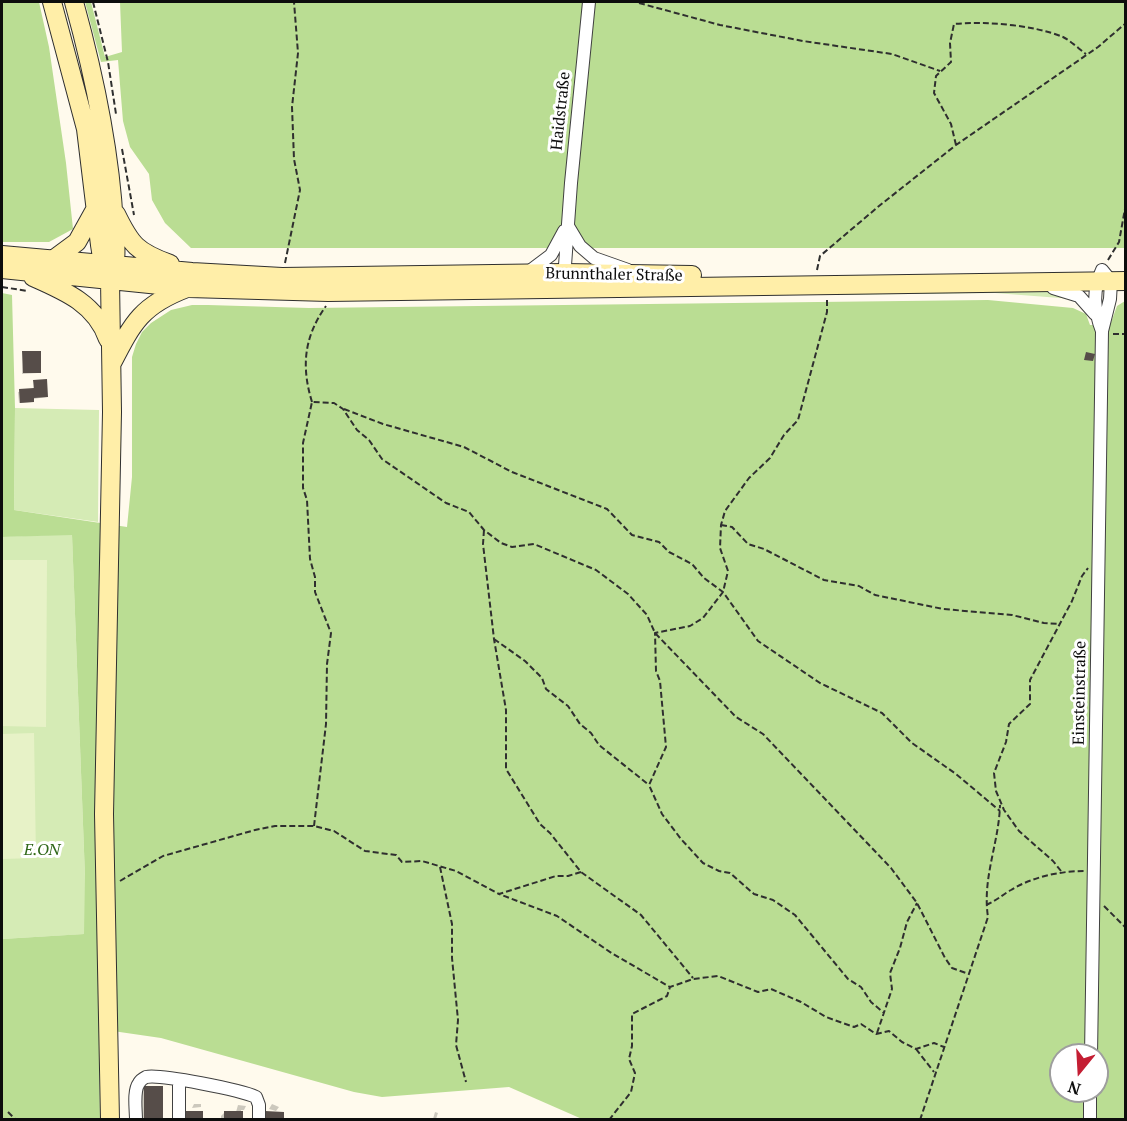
<!DOCTYPE html>
<html>
<head>
<meta charset="utf-8">
<style>
  body { margin:0 }
  #map { position:relative; width:1127px; height:1121px; overflow:hidden; background:#fffaed; font-family:"PT Serif",serif }
  canvas { display:block }
  .frame { position:absolute; inset:0; border:3px solid #0d0d0d; pointer-events:none }
  .north { position:absolute; left:1049px; top:1043px; width:60px; height:60px; box-sizing:border-box; background:#fff; border:2px solid #9e9e9e; border-radius:50%; rotate:198deg; font-size:16px; font-weight:700; line-height:24px; text-align:center; color:#0d0d0d }
  .north::after { content:''; display:block; margin:auto; width:21px; height:27px; background:#c41e33; clip-path:polygon(50% 0,100% 100%,50% 72%,0 100%) }
</style>
</head>
<body>
<div id="map">
<canvas width="1127" height="1121"></canvas>
<div class="frame"></div>
<div class="north">N</div>
</div>
<script>
const ctx = document.querySelector('canvas').getContext('2d');
ctx.lineJoin = 'round';
function fill(path, color) { ctx.fillStyle = color; ctx.fill(path, 'evenodd'); }
function strokePath(path, color, width, dash) { ctx.strokeStyle = color; ctx.lineWidth = width; ctx.lineCap = dash ? 'butt' : 'round'; ctx.setLineDash(dash || []); ctx.stroke(path); }
function write(font, color, halo, rows, align = 'center') {
  ctx.font = font + ' "PT Serif",serif'; ctx.lineWidth = 6; ctx.setLineDash([]); ctx.textBaseline = 'middle'; ctx.strokeStyle = halo; ctx.fillStyle = color; for (const [text, x, y, turn = 0] of rows) {
    ctx.save(); ctx.translate(x, y); ctx.rotate((+turn || 0) * Math.PI / 180); ctx.textAlign = isNaN(turn) ? turn : align; if (halo) ctx.strokeText(text, 0, 0); ctx.fillText(text, 0, 0); ctx.restore();
  }
}
fill(new Path2D(`
  M1018,289l32,3 23,7 -78,-6 -165,2 1,-2z
  M15,408l84,2 -1,112 -84,-12z
  M72,534l13,343v57l-83,5v-402z`), '#d5ebb5');
fill(new Path2D(`
  M2,2h37l10,45 17,116 7,66 -24,13h-47z
  M85,2h6l14,55 17,-5 -2,-50h1005v246h-934l-26,-25 -13,-23 -3,-26 -19,-27 -7,-26 -5,-61 -17,2z
  M2,293l10,2 3,113 -1,102 113,17 5,-50v-120l4,-13 6,-12 9,-9 20,-13 21,-5h16l101,3 679,-8 85,8 13,6 4,11h20l7,-19 8,-5v818h-543l-73,-32 -127,10 -28,-5 -193,-54 -62,-9 1,90 -98,1v-181l82,-5 1,-57 -13,-342 -70,2zM1061,1055h36v36h-36z`), '#badd93');
fill(new Path2D(`
  M2,560h45l-1,167 -44,-1z
  M34,733l2,125 -34,1v-125z`), '#e7f2c7');
fill(new Path2D(`
  M23,352l17,20 -2,1 -16,1z
  M34,381l13,16 -14,2 -1,3 -13,1 -1,-11 15,-3z
  M144,1088h17v32h-20v-29z
  M194,1104h7v3l-9,1z
  M272,1104l7,3 -3,4 -7,-2z
  M238,1105l8,1 -2,4h-3v10h-20v-4l4,-4h11z
  M435,1112l3,1 -2,6h-3z`), '#0003');
fill(new Path2D(`
  M22,351h19v22h-18z
  M1086,352l9,2 -2,7 -9,-1z
  M47,379l1,18 -14,1v4l-14,1 -1,-14 15,-1 -1,-8z
  M144,1086h19v33h-19z
  M184,1111h19v8h-19z
  M224,1111h19v8h-19z
  M265,1111l19,1v7h-19z`), '#564d49');
const street = new Path2D(`
  M568,226l12,20 14,12 34,12
  M527,273l24,-18 13,-24
  M564,279l7,-96 18,-181
  M1053,288l26,8 16,18
  M1091,1055l11,-724 8,-32 1,-18 -9,-11c-10,21 -8,40 0,61
  M136,1120c0,-11 -3,-29 3,-37 1,-2 5,-5 7,-6 15,-3 95,13 110,20l3,8v15
  M179,1120v-40
  M1090,1120v-29`);
const secondary = new Path2D(`
  M52,2l34,127 14,116 3,19 7,16 2,132 -8,402 6,306
  M74,2c20,72 36,147 40,223 1,17 4,35 -3,50
  M116,214c15,31 21,38 54,50
  M2,255l190,17 90,5 282,-4 128,2
  M54,259l23,-17 20,-36
  M2,269l187,19 139,4 798,-11
  M33,277c32,14 63,27 75,62
  M112,363c21,-41 30,-58 75,-75`);
strokePath(street, '#404040', 14);
strokePath(secondary, '#2f2f2f', 20);
strokePath(new Path2D(`
  M93,2l15,60 8,52
  M639,3l81,22 83,16 89,13 48,17
  M956,145l-5,-21 -17,-31 2,-17 15,-14 -1,-19 4,-19c32,-3 80,1 109,13 8,4 16,12 23,17
  M122,149l12,66
  M1108,260l11,-18 7,-39
  M285,263l15,-73 -6,-31 -2,-52 6,-54 -4,-51
  M817,270l3,-14 59,-50 77,-61 142,-98 28,-24
  M2,287l26,4
  M827,300v12l-29,108 -14,15 -14,23 -21,20 -24,33 -4,14 -1,23 8,23 -5,21 -20,26 -13,8 -35,7 1,38 4,10 6,66 -17,38 13,29 19,25 22,24 16,8 11,2 24,21 19,6 22,15 53,64 13,8 10,15 13,11
  M1113,334h13
  M312,402c-11,-36 -8,-65 14,-96
  M344,409l39,15 81,23 48,25 95,37 25,26 27,7 10,10 23,12 12,14 19,14 35,49 62,42 62,30 30,30 44,31 44,37
  M721,525l11,2 16,17 16,5 60,31 35,6 16,9 68,14 69,6 32,8 15,1
  M484,530l-1,14 11,95 12,71v59l34,55 10,9 31,39 60,43 52,63
  M494,639l31,22 17,17 4,11 22,17 12,18 11,9 8,12 50,40
  M314,826l12,-102 1,-60 4,-31 -16,-41v-15l-5,-18 -3,-59 -4,-12v-45l9,-41 22,1 9,6 14,21 12,10 13,19 64,44 23,9 15,18 17,13 11,4 22,-3 62,26 32,24 19,21 8,18 81,84 27,17 128,134 26,35 28,55 7,10 17,6
  M440,867l12,57v34l6,62 -2,25 10,37
  M1061,871l-8,-10 -34,-30 -15,-21 -8,-19 -2,-18 12,-31 3,-18 21,-20v-24l42,-79 10,-25 6,-8
  M581,872l-13,4h-12l-57,18 58,22 56,38 57,33 23,-8 25,-3 40,16 13,-3 30,13 25,15 28,10 7,-3 15,10 13,-3 13,11 14,7 18,-6 10,4
  M120,881l43,-25 92,-26 20,-4h39l20,5 31,20 31,4 6,7 20,-1 34,10 43,23
  M986,905c10,-4 16,-10 25,-15 21,-13 49,-19 73,-19
  M1104,906l22,22
  M877,1033l15,-44 -2,-16 10,-25 7,-26 10,-19
  M916,1049l18,23
  M8,1112l8,8
  M609,1120l22,-28 4,-19 -6,-14 3,-13v-32l35,-18 3,-9
  M920,1120l68,-203c-6,-39 11,-74 12,-112`), '#2f2f2f', 2, [6, 3]);
strokePath(street, '#fff', 12);
strokePath(secondary, '#ffeea8', 18);
write('16px', '#0d0d0d', '#fff', [
  ["Haidstraße",561,111,-84],
  ["Brunnthaler Straße",614,275,1],
  ["Einsteinstraße",1080,693,-89]
]);
write('italic 16px', '#30681a', '#fff', [
  ["E.ON",42,850]
]);
</script>
</body>
</html>
